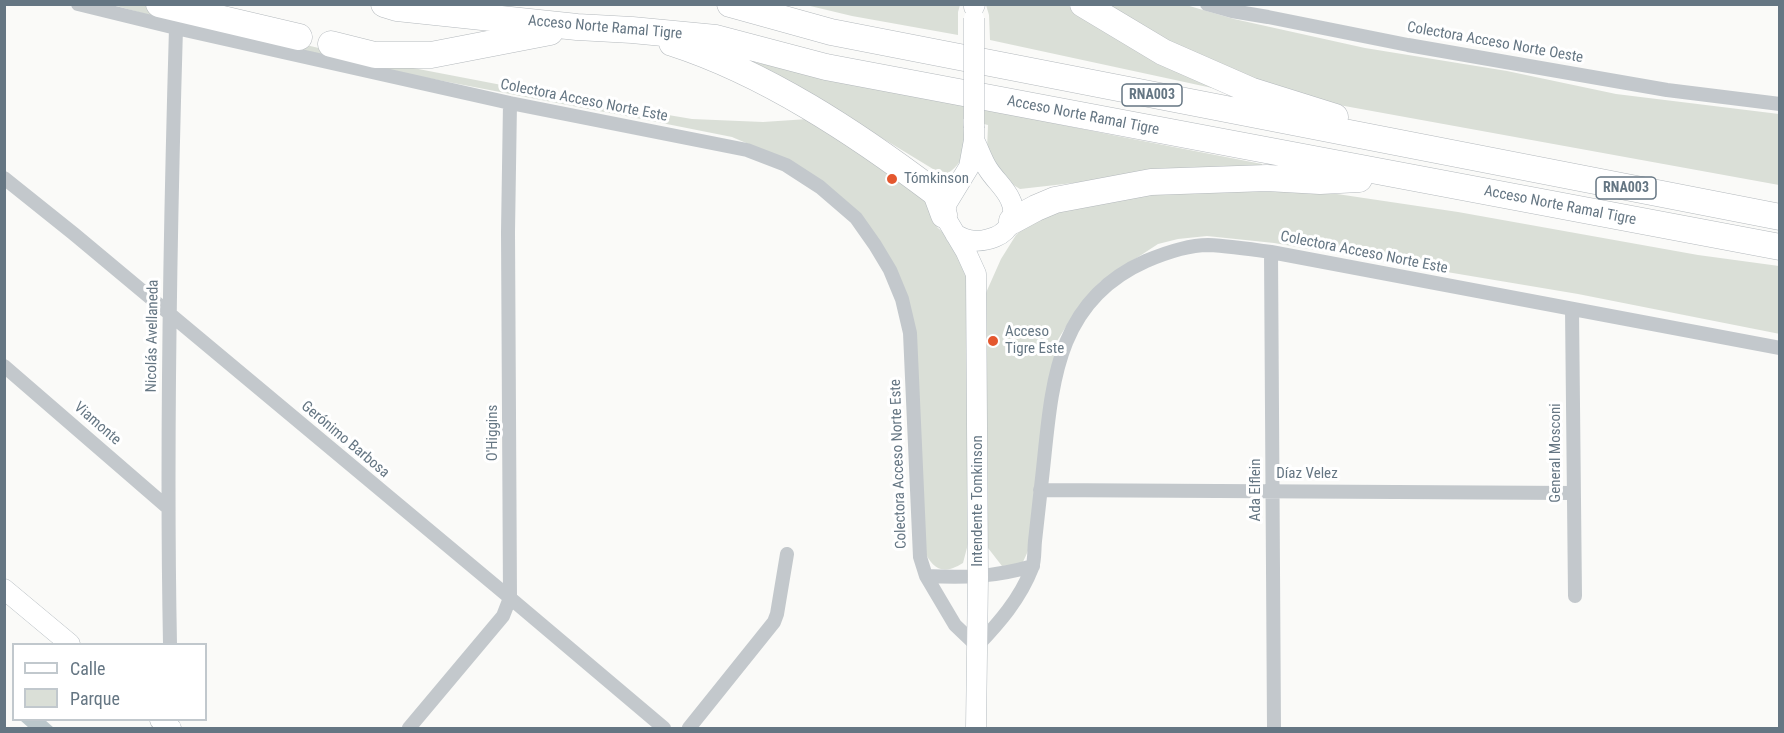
<!DOCTYPE html>
<html>
<head>
<meta charset="utf-8">
<style>
  body { margin:0 }
  #map { position:relative; width:1784px; height:733px; overflow:hidden; background:#fafaf8; font-family:"Roboto Condensed",sans-serif }
  canvas { display:block }
  .frame { position:absolute; inset:0; border:6px solid #657683; pointer-events:none }
  .legend { position:absolute; left:12px; top:643px; width:195px; height:78px; box-sizing:border-box; background:#fff; border:2px solid #c1c8cd; margin:0; padding:8px 10px; list-style:none; font-size:18px; color:#657683 }
  .legend li { display:flex; align-items:center; gap:12px; height:30px }
  .legend b { width:30px; border:2px solid #c1c8cd }
</style>
</head>
<body>
<div id="map">
<canvas width="1784" height="733"></canvas>
<div class="frame"></div>
<ul class="legend">
<li><b style="height:8px;background:#fff"></b>Calle</li>
<li><b style="height:16px;background:#dadfd7"></b>Parque</li>
</ul>
</div>
<script>
const ctx = document.querySelector('canvas').getContext('2d');
ctx.lineJoin = 'round';
function fill(path, color) { ctx.fillStyle = color; ctx.fill(path, 'evenodd'); }
function strokePath(path, color, width, dash) { ctx.strokeStyle = color; ctx.lineWidth = width; ctx.lineCap = dash ? 'butt' : 'round'; ctx.setLineDash(dash || []); ctx.stroke(path); }
function write(font, color, halo, rows, align = 'center') {
  ctx.font = font + ' "Roboto Condensed",sans-serif'; ctx.lineWidth = 6; ctx.setLineDash([]); ctx.textBaseline = 'middle'; ctx.strokeStyle = halo; ctx.fillStyle = color; for (const [text, x, y, turn = 0] of rows) {
    ctx.save(); ctx.translate(x, y); ctx.rotate((+turn || 0) * Math.PI / 180); ctx.textAlign = isNaN(turn) ? turn : align; if (halo) ctx.strokeText(text, 0, 0); ctx.fillText(text, 0, 0); ctx.restore();
  }
}
fill(new Path2D(`
  M113,5h30l108,27 110,26 224,43 107,18 71,3 45,-3 70,40 5,12 41,25 7,12 6,19 13,12 22,39 -3,262 -6,23c-21,13 -30,6 -40,-14l-13,-233 -42,-86 -84,-71 -52,-22c-207,-42 -416,-75 -619,-132z
  M806,5h154l-2,7v23l-106,-19z
  M986,5h81l32,18 141,71 -250,-54 -1,-25z
  M1101,5h85l48,14 131,29 142,23 109,23 163,20v71l-462,-84 -69,-19 -82,-38z
  M739,59l378,77 145,28v4l-82,3 -160,18 -15,-9 -18,-30 1,-25 -25,-6c1,22 6,41 -15,54l-15,-4 -102,-62z
  M1273,190l64,4 121,18 240,43 81,11 1,68 -202,-40 -304,-51 -67,-7 -29,3 -20,5 -58,38 -21,24 -22,35 -29,210 -6,13 -20,2 -14,-18 -2,-10 -1,-243 16,-36 15,-24 18,-17 99,-24z`), '#dadfd7');
fill(new Path2D(`
  M20,720h25l9,8h-25z`), '#bbc7cb');
const secondary = new Path2D(`
  M974,7l1,-3
  M974,128v12l-5,27 -22,36 -3,12 22,37 10,22 2,303 -2,151
  M955,234c13,8 25,9 40,3 15,-6 23,-22 15,-38 -5,-11 -15,-19 -22,-30 -6,-9 -9,-20 -14,-29
  M4,589l66,55
  M160,720l11,8`);
const highway = new Path2D(`
  M159,4l140,33
  M384,4l13,4 180,19 55,3 84,8 110,29 954,180
  M730,4l101,28 949,185
  M1083,4l80,48 89,39 83,26
  M672,43c93,30 184,90 262,149l3,4 7,19
  M331,44l44,11h56l119,-23
  M1012,221l24,-13 19,-8 96,-18 116,-4 53,3 39,-2`);
strokePath(secondary, '#b3babf', 21);
strokePath(highway, '#b4b9bd', 27);
strokePath(new Path2D(`
  M78,4l98,24 334,75 237,47 39,15 34,22 36,31 19,27 15,25 12,29 8,34 10,224 6,19 29,49 22,21c22,-23 43,-47 55,-78 3,-8 2,-18 3,-27 2,-18 4,-36 6,-54 11,-91 8,-183 105,-226 19,-8 41,-16 62,-16 21,1 42,4 63,7l509,96
  M1207,4l25,7 36,6 140,28 259,45 113,14
  M4,178l70,56 429,358 161,136
  M1271,252l3,476
  M1572,309l3,287
  M4,366l163,141
  M1040,490l533,3
  M926,576c40,2 68,1 107,-10
  M170,644c-4,-205 0,-410 6,-616
  M409,728l94,-112 7,-18 -2,-366 2,-129
  M689,728l85,-106 3,-8 10,-60`), '#c3c8cc', 14);
strokePath(secondary, '#fff', 20);
strokePath(highway, '#fff', 26);
const secondaryBridge = new Path2D(`
  M974,18v110`);
strokePath(secondaryBridge, '#b3babf', 21, []);
strokePath(secondaryBridge, '#fff', 20);
for (const [x, y, r, color] of [
  [892,179,6,"#e4572e"],
  [993,341,6,"#e4572e"]
]) { const dot = new Path2D(); dot.arc(x, y, r, 0, 2 * Math.PI); ctx.fillStyle = color; ctx.fill(dot); strokePath(dot, '#fff', 2); }
for (const [x, y, w] of [
  [1152,95,60],
  [1626,188,60]
]) { const box = new Path2D(); box.roundRect(x - w / 2, y - 11, w, 22, 4.5); ctx.fillStyle = '#fff'; ctx.fill(box); strokePath(box, '#657683', 1.5); }
write('bold 14px', '#657683', null, [
  ["RNA003",1152,95],
  ["RNA003",1626,188]
]);
write('15px', '#657683', '#fff', [
  ["Acceso Norte Ramal Tigre",605,28,5],
  ["Colectora Acceso Norte Oeste",1495,43,10],
  ["Colectora Acceso Norte Este",584,101,11],
  ["Acceso Norte Ramal Tigre",1083,116,11],
  ["Acceso Norte Ramal Tigre",1560,206,11],
  ["Colectora Acceso Norte Este",1364,253,11],
  ["Nicolás Avellaneda",153,336,-89],
  ["Viamonte",97,424,41],
  ["O'Higgins",493,433,-90],
  ["Gerónimo Barbosa",345,440,40],
  ["General Mosconi",1556,453,-90],
  ["Colectora Acceso Norte Este",899,464,-92],
  ["Díaz Velez",1307,474],
  ["Ada Elflein",1256,490,-90],
  ["Intendente Tomkinson",978,501,-90]
]);
write('15px', '#657683', '#fff', [
  ["Tómkinson",904,179],
  ["Acceso",1005,332],
  ["Tigre Este",1005,349]
], 'left');
</script>
</body>
</html>
